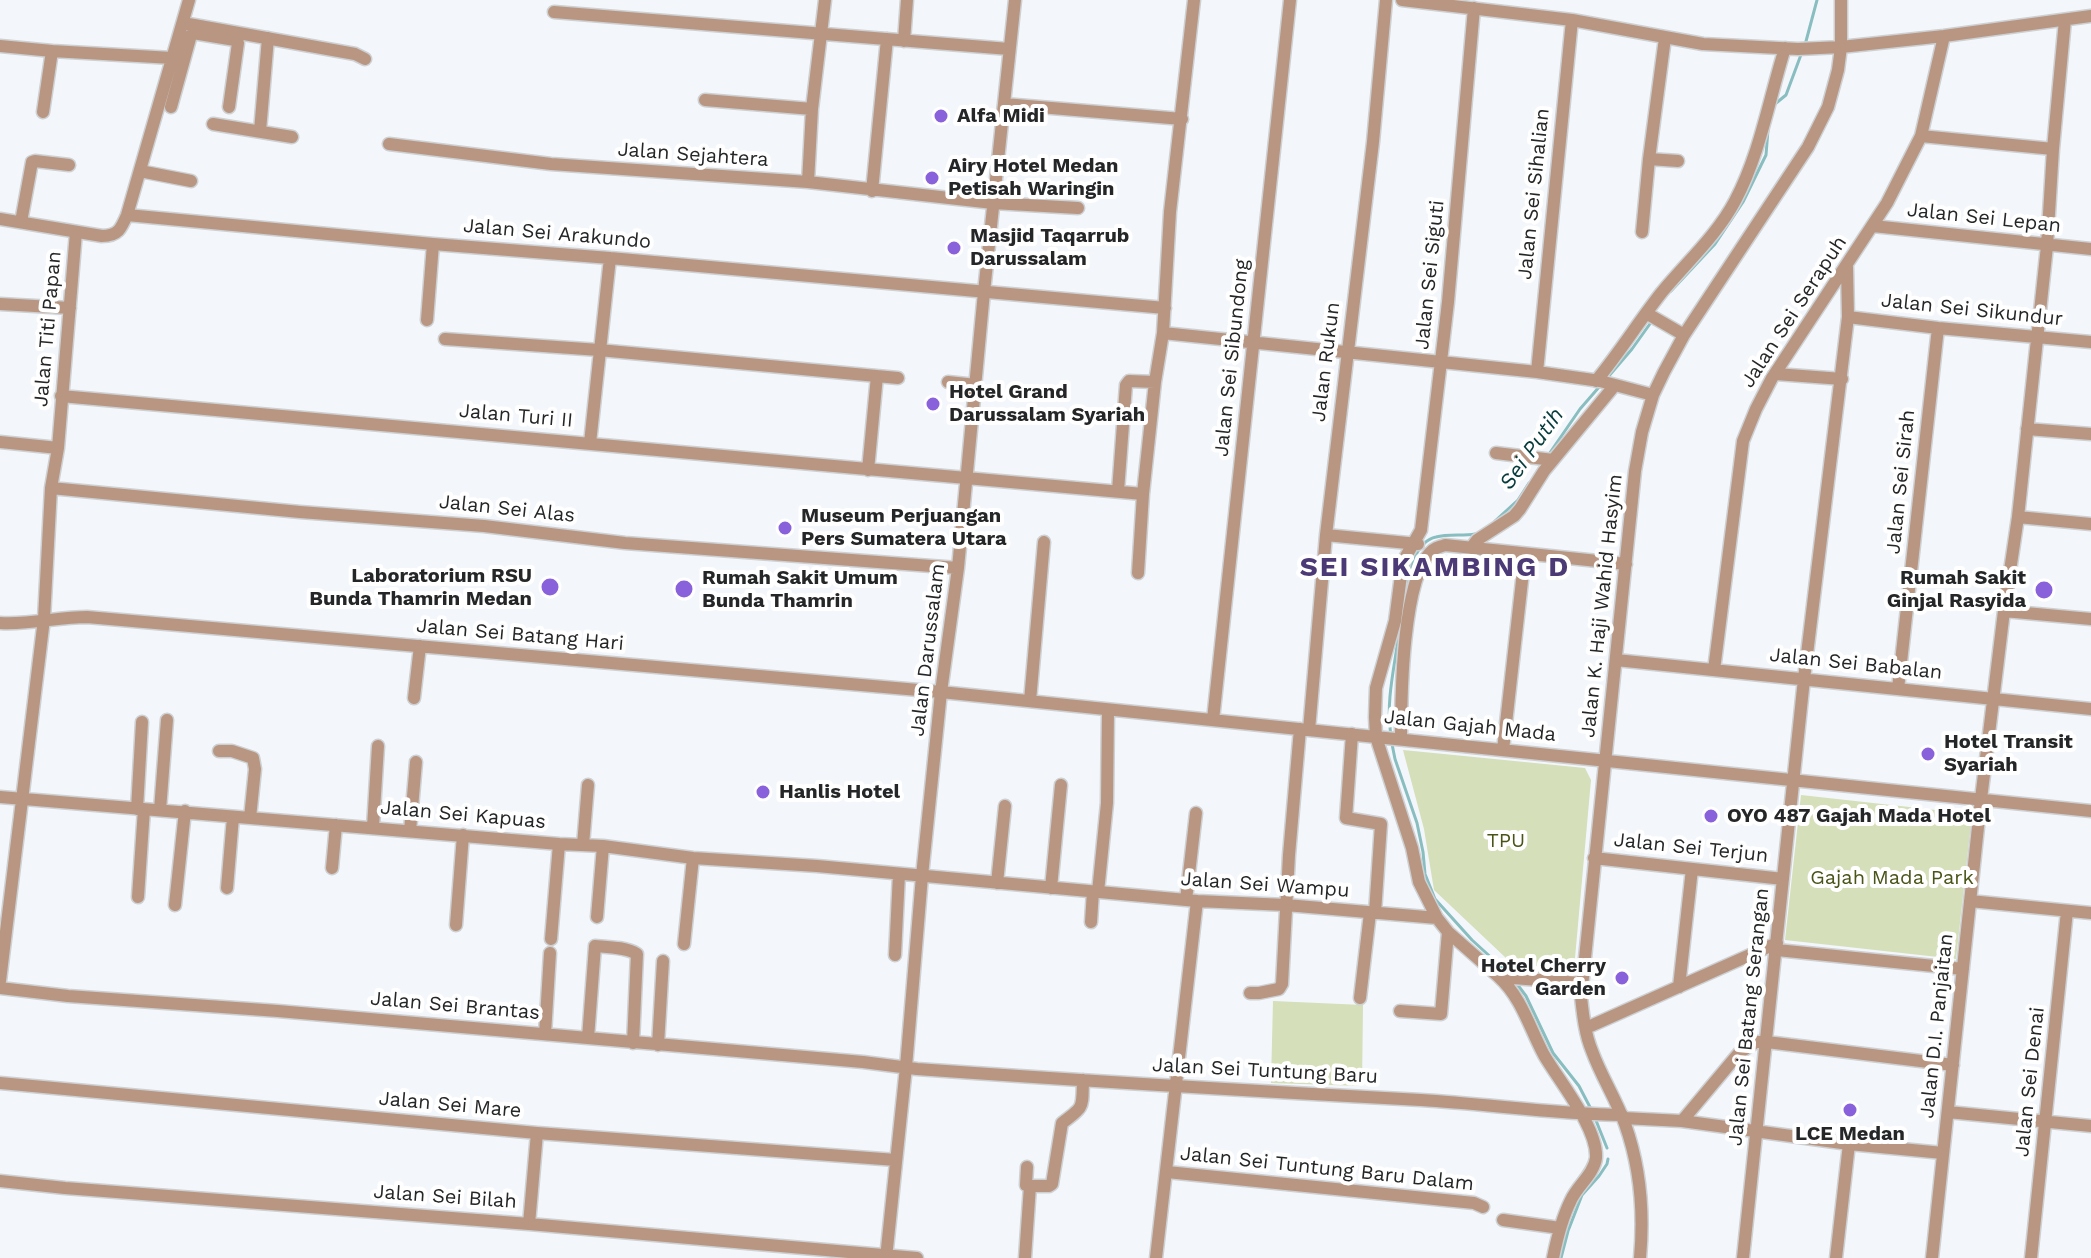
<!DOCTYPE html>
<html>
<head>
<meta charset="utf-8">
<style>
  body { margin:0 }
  canvas { display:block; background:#f3f6fa }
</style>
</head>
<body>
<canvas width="2091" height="1258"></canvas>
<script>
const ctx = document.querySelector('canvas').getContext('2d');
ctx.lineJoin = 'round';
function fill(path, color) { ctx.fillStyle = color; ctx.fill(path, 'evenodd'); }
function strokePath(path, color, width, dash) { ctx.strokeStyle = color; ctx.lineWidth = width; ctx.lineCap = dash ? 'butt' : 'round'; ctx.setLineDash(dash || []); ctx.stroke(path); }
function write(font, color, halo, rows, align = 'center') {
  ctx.font = font + ' "Work Sans",sans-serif'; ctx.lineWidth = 8; ctx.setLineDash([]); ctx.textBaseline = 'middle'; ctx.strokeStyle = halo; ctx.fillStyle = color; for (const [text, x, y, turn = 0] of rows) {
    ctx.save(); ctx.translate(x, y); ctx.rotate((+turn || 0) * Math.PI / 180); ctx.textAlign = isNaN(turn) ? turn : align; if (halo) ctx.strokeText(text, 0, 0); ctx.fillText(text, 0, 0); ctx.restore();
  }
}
fill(new Path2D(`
  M1403,750l182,18 6,12 -18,200 -49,-5 -90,-85 -10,-61z
  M1801,795l171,19 -16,145 -171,-19z
  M1273,1001l90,4 -1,81 -91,-3z`), '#d5dfb9');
strokePath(new Path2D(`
  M1805,45l12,-45
  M1775,104l11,-9 16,-43
  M1671,291l44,-47 28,-42 23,-47 2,-25
  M1608,377l24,-28 20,-28
  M1547,457l33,-48 20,-23
  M1495,521l23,-21 11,-17
  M1405,590c3,-18 11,-49 31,-53 12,-3 27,-1 39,-3
  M1391,736c-6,-37 5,-74 9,-111
  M1392,744l3,15 22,64 6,29 2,22 10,25 37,41 35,32
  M1517,984l9,12 27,57 26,33 13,25
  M1595,1118l12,30
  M1561,1258l7,-27 14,-36 17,-19 8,-12 1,-5`), '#89bec0', 3);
const minor = new Path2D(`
  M1402,0l170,20 131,24 95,5 43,-2 103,-11 147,-20
  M554,12l455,37
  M183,23l172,31 10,5
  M904,41l3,-41
  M0,46l52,5 120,7
  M705,100l107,9
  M1004,104l178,15
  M171,107l20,-72 2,-2 42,7 3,3 -9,64
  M43,112l9,-61
  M213,124l79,13
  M260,131l8,-93
  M1921,136l132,13
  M389,144l162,20 257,18 185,21 85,5
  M1649,159l29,2
  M140,171l51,10
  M808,182l4,-73 13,-109
  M872,191l15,-152
  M127,215l306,29 177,14 555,50
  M0,219l102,17c16,0 19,-7 25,-21l62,-215
  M21,222l11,-60 3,-1 34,4
  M1873,226l218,23
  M1642,232l7,-73 16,-121
  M0,304l70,4
  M1646,313l38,22
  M1848,317l90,11 153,14
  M427,320l6,-76
  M1163,333l374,39 63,9 53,14
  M445,339l154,11 299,28
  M1537,372l35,-352
  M1776,374l66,5
  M1596,381c24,-29 43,-60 66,-89 25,-30 55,-57 73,-91 25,-47 34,-102 50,-153
  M948,382l28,3
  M61,396l1082,98
  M2027,429l64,5
  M0,442l58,6
  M590,443l20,-185
  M1496,453l57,7
  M868,470l9,-94
  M51,488l249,24 184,14 141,17 333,25
  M1118,491l8,-106 3,-4 26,1
  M2018,517l73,7
  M1326,535l92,9
  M1471,548l6,-8 37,-24 6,-7 24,-38 71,-86
  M1138,573l5,-79 12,-112 8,-49 7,-121 24,-212
  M2004,611l87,8
  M0,623c29,2 58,-6 87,-6l854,75 1150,119
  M1616,660l475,49
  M1714,670l29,-229 13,-32 16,-31 115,-175 34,-67 23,-100
  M1898,689l40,-361
  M414,698l6,-52
  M1030,701l14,-159
  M1213,720l77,-720
  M1309,730l17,-195 47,-393 13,-142
  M1352,734l-6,84 35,6 -6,89
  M1401,739c0,-39 1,-164 32,-189 4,-3 7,-3 12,-5l181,19
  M1503,750l22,-196
  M219,751h13l21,7 2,11 -5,49
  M0,797l559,47 44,2 90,12 124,8 380,35 89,4 151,13 11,14 51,45 82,6
  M137,809l5,-87
  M160,810l7,-90
  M373,827l5,-81
  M410,831l6,-69
  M583,845l5,-60
  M1594,858l189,21
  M332,868l4,-43
  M997,883l8,-77
  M227,888l6,-71
  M1051,888l10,-103
  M1098,892l9,-89 1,-93
  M138,897l6,-88
  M1186,900l10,-87
  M1970,901l121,12
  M175,905l10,-94
  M597,917l6,-71
  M1437,918l-18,-36 -7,-34 -36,-111 -1,-20 1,-29 19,-67 6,-46 4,-17 16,-28 27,-228 26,-294
  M1091,922l2,-31
  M456,925l7,-90
  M551,939l8,-95
  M684,944l9,-86
  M1777,950l186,19
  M895,955l4,-81
  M1499,977c23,21 31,52 45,78 15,26 54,73 52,103 -2,16 -19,28 -25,42 -9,18 -14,38 -18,58
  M0,981l44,-362 7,-131 7,-40 18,-216
  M1679,987l13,-118
  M0,988l68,8 210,15 585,51 54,7c168,12 336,22 504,31 67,4 134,14 201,15
  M1250,993h9l20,-4 3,-5 7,-129 11,-126
  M1360,998l10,-85
  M1400,1011l41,3 7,-82
  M1586,1028l191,-85
  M545,1034l5,-81
  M588,1038l7,-92c13,1 31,1 42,8l-4,89
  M658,1045l5,-84
  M0,1083l537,50 359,27
  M1948,1112l143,14
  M1623,1118l59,3 167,23 94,9
  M1682,1121l57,-68 17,-11h11l186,23
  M1167,1172l307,31 9,4
  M0,1181l65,7 464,36 388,34
  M1030,1186h19l3,-2 10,-61c23,-17 20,-15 21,-43
  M1503,1220l57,8
  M529,1224l8,-91
  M886,1258l20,-191 16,-191 19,-184 17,-124 26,-276 31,-292
  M1025,1258l5,-72 -4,-1 1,-18
  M1156,1258l41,-357
  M1640,1258c4,-44 0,-92 -15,-134 -9,-25 -24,-48 -33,-73 -7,-17 -9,-36 -11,-54l54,-526 7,-39 11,-37 11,-23 20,-37 124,-188 20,-40 10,-37 3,-23v-47
  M1743,1258l61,-579 44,-362 -1,-50
  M1836,1258l13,-114
  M1932,1258l49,-459 23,-188 14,-94 29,-271 6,-97 12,-129
  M2031,1258l36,-347`);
strokePath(minor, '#ced1d4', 15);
strokePath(minor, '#b99681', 12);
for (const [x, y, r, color] of [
  [941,116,8,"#8961db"],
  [932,178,8,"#8961db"],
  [954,248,8,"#8961db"],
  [933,404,8,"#8961db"],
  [785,528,8,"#8961db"],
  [550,587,10,"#8961db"],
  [684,589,10,"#8961db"],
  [2044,590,10,"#8961db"],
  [1928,754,8,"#8961db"],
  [763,792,8,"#8961db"],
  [1711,816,8,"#8961db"],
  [1622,978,8,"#8961db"],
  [1850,1110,8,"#8961db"]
]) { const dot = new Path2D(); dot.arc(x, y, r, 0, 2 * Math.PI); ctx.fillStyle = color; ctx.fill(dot); strokePath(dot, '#fff', 3); }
write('bold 20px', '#252627', '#fff', [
  ["Alfa Midi",957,116],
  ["Airy Hotel Medan",948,166],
  ["Petisah Waringin",948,189],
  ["Masjid Taqarrub",970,236],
  ["Darussalam",970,259],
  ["Hotel Grand",949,392],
  ["Darussalam Syariah",949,415],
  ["Museum Perjuangan",801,516],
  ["Pers Sumatera Utara",801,539],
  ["Laboratorium RSU",532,576,"right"],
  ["Bunda Thamrin Medan",532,599,"right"],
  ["Rumah Sakit Umum",702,578],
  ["Bunda Thamrin",702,601],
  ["Rumah Sakit",2026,578,"right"],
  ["Ginjal Rasyida",2026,601,"right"],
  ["Hotel Transit",1944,742],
  ["Syariah",1944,765],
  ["Hanlis Hotel",779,792],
  ["OYO 487 Gajah Mada Hotel",1727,816],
  ["Hotel Cherry",1606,966,"right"],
  ["Garden",1606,989,"right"],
  ["LCE Medan",1850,1134,"center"]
], 'left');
write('20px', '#252627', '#fff', [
  ["Jalan Sejahtera",693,155,4],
  ["Jalan Sei Sihalian",1534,194,-84],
  ["Jalan Sei Lepan",1984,218,6],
  ["Jalan Sei Arakundo",557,234,5],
  ["Jalan Sei Siguti",1430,275,-84],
  ["Jalan Sei Sikundur",1972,310,6],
  ["Jalan Sei Serapuh",1794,312,-57],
  ["Jalan Titi Papan",48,329,-85],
  ["Jalan Sei Sibundong",1232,358,-84],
  ["Jalan Rukun",1326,362,-83],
  ["Jalan Turi II",516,416,5],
  ["Jalan Sei Sirah",1901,482,-84],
  ["Jalan Sei Alas",507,509,6],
  ["Jalan K. Haji Wahid Hasyim",1602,606,-84],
  ["Jalan Sei Batang Hari",520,635,5],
  ["Jalan Darussalam",928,650,-83],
  ["Jalan Sei Babalan",1856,664,6],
  ["Jalan Gajah Mada",1470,726,6],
  ["Jalan Sei Kapuas",463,815,5],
  ["Jalan Sei Terjun",1691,848,6],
  ["Jalan Sei Wampu",1265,885,4],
  ["Jalan Sei Brantas",455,1006,5],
  ["Jalan Sei Batang Serangan",1749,1017,-84],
  ["Jalan D.I. Panjaitan",1937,1026,-84],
  ["Jalan Sei Tuntung Baru",1265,1071,3],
  ["Jalan Sei Denai",2030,1082,-84],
  ["Jalan Sei Mare",450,1105,5],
  ["Jalan Sei Tuntung Baru Dalam",1327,1169,6],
  ["Jalan Sei Bilah",445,1197,4]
]);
write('20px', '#495417', '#fff', [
  ["TPU",1506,841],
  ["Gajah Mada Park",1892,878]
]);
write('italic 22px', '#063b3c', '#fff', [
  ["Sei Putih",1532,449,-55]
]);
ctx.letterSpacing = '2px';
write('bold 28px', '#4c3a76', '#fff', [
  ["SEI SIKAMBING D",1435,568]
]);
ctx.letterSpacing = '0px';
</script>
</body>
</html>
